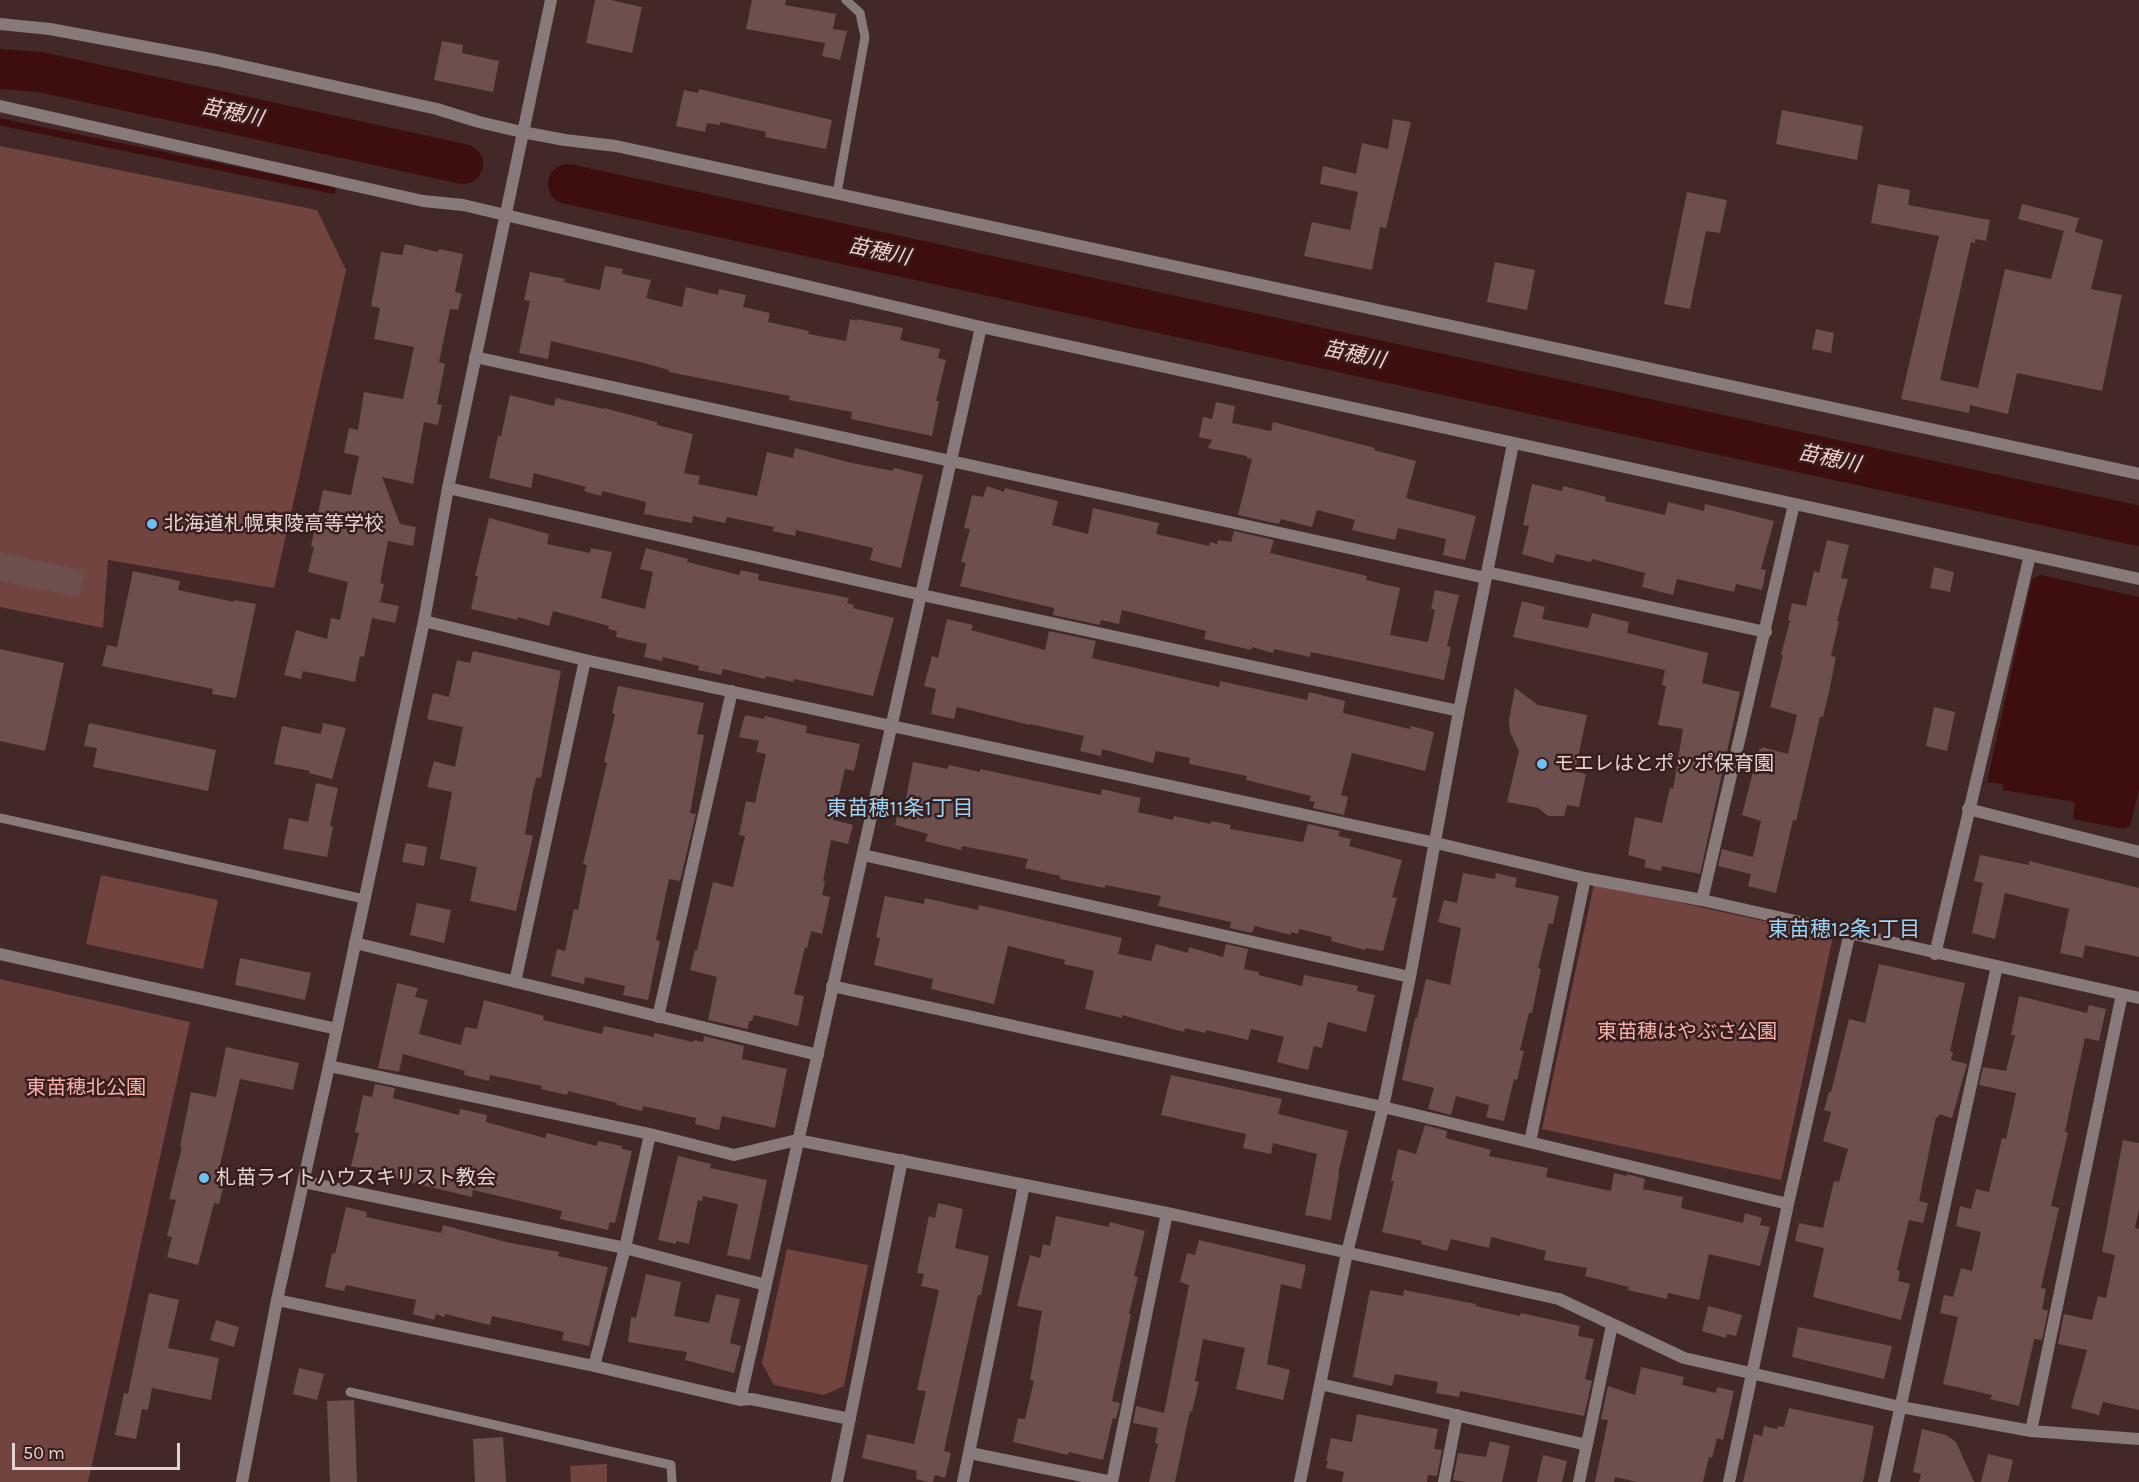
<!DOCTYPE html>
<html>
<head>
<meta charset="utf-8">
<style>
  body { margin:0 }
  #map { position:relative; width:2139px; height:1482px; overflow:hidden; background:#422826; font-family:Karla,sans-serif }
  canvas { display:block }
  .scale { position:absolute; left:12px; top:1443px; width:168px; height:27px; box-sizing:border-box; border:3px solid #e5d3d2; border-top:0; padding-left:8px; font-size:18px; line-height:21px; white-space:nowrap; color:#e5d3d2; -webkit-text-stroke:4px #371e1c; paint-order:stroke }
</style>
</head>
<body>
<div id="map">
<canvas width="2139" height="1482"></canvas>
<div class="scale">50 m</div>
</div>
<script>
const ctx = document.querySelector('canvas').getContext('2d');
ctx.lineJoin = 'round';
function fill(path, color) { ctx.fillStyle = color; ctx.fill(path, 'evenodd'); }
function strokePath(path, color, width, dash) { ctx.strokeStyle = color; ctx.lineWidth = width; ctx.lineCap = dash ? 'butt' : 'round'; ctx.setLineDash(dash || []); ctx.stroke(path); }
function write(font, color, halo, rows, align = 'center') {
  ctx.font = font + ' Karla,"Noto Sans JP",sans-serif'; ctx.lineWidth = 5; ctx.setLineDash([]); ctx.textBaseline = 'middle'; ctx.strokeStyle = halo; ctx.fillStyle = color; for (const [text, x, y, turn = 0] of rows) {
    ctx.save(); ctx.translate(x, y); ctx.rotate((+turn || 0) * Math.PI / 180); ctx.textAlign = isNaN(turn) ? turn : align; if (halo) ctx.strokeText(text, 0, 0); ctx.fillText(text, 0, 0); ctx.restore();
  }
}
fill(new Path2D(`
  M0,146l317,64 29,60 -72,318 -166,-28 -5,68 -103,-21z
  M101,875l117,25 -15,69 -117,-25z
  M1594,884l239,52 -52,244 -239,-51z
  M0,979l190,43 -102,460h-88z
  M787,1249l81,16 -24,121 -20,9 -50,-10 -12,-22z
  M607,1464v18h-36l-1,-16z`), '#724440');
fill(new Path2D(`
  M2041,575l98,22v192l-9,37 -6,3 -51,-10 2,-17 -72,-12v-6l-16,-2 45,-203z`), '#3e0d0d');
strokePath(new Path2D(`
  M0,122l332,68`), '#3e0d0d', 7);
strokePath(new Path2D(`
  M0,69l40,3 423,92
  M568,184l1571,342`), '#3e0d0d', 40);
fill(new Path2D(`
  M595,0h16l31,7 -10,46 -46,-10z
  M752,0h34l-1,5 51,9 -3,15 14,2 -7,29 -18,-4 3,-13 -79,-14z
  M442,41l21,4 -1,8 37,8 -6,31 -59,-12z
  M699,89l133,31 -6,29 -61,-12 1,-5 -46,-10v3l-13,-2 -2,9 -29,-6 8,-36 14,3z
  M1782,110l81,16 -6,34 -81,-16z
  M1393,119l18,3 -25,106 -6,-1 -8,43 -68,-14 8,-34 38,8 8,-38 -38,-8 3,-18 33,8 6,-31 26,6z
  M1878,184l32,6 -2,15 82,15 -4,21 -11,-2v4l-4,-1 -31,138 38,8 27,-119 46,10 13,-48 -46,-12 4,-15 57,14 -4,14 28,8 -12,49 31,6 -20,96 -85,-18 -9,41 -38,-9 -1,8 -68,-14 38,-163 -68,-13z
  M1687,192l40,8 -7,33 -14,-2 -16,78 -26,-5z
  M405,244l33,8 1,-3 24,5 -8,38 7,2 -4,16 -8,-1 -11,53 6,2 -8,40 5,1 -4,20 -14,-3 -11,62 -31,-7 18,47 16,3 -3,19 -25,-5 -8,42 4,1 -4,18 19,4 -4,17 -23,-5 -8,39 -4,-1 -5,26 -52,-11 -2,8 -17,-4 12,-45 31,9 4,-21 9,2 8,-38 -40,-10 6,-25 -3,-1 12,-56 28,5 8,-39 -15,-3 5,-25 9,2 6,-38 39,7 11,-52 -40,-8 6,-31 -9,-2 10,-54 21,3z
  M1495,262l40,8 -8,40 -40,-8z
  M605,266l18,3 -1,5 29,6 -5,18 36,9 4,-20 32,8 1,-6 27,6 -3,12 27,6 -2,9 41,9 -1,3 38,7 4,-22 7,2v-2l46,9 -3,12 40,9 -2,9 8,2 -10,41h3l-7,35 -81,-17 1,-7 -63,-12 1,-4 -121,-24v-2l-29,-8 -89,-21 -3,18 -29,-6 11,-52 -6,-1 6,-28 35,7 -1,3 36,8z
  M1816,329l18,4 -3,20 -19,-4z
  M510,395l44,11 2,-8 48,11v-1l53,14v3l36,9 -9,39 16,3 -2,8 59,12 10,-44 26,6 2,-10 57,15 41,8 1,-3 29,7 -22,93 -31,-8 3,-12 -77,-18 -1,6 -22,-5 1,-4 -47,-10 -2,6 -32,-7 -1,7 -48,-9 2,-12 -44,-11 -1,5 -17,-5 2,-4 -52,-14 -3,15 -42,-10 9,-42h3z
  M1216,402l19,4 -3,17 39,8 2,-9 102,26 -1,2 42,11 -10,37 70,18 -11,44 -22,-5 3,-16 -48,-11 -3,12 -43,-10 3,-10 -38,-10 -5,17 -31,-8 -2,5 -41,-9 14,-56 -5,-1v-2l-39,-8 4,-8 -13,-3 4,-20 9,2z
  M1532,484l30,7 1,-5 43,11 -1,4 60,14 3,-13 36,9 1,-7 69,17 -13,48 5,1 -4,20 -26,-6 -2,8 -57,-13 -4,16 -31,-8 3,-14 -53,-14 -1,3 -35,-8 -3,9 -31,-9 7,-28 -6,-1z
  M987,486l17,6 1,-4 53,13 -6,24 36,9 5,-26 66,15 -3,11 53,12 1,-4 7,2 1,-4 13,2 3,-11 40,9 -4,13 97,23 -1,4 34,8 -10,47 38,7 7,-32 -4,-1 4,-19 24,5 -12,51 4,1 -7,33 -133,-28 -1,5 -36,-8 -1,4 -21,-6 -1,3 -47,-11 2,-8 -84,-21 -3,14 -18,-4 -1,5 -47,-10 1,-7 -94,-22 6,-23 -5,-1 9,-33 -6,-1 8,-33 11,2z
  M489,518l60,16 -2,10 43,9 1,-5 21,4 -11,46 44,11 8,-37 -13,-3 6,-21 42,11 -1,3 52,13 2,-5 18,4 -1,6 91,18 -2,5 7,2 -1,3 41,10 -21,78 -79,-17 -1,3 -27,-6 -1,3 -42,-10 -2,6 -23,-5 1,-4 -36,-9 -1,4 -18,-4 3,-13 -31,-7 1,-6 -9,-2 1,-3 -56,-15 -4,15 -31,-9v3l-47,-11 7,-33h-3z
  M1827,540l22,5 -8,33 7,1 -11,42 2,1 -8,34 5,1 -7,35 -6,25h-3l-24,104 -3,-1 -17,73 -28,-7 3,-12 -33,-8 4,-17 31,8 8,-36 -19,-6 17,-66h3v-2l26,7 9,-39 -27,-8 13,-52h-2l9,-34 -2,-1 4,-17 14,3 8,-35 5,2z
  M0,552l84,19 -5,26 -79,-16z
  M1934,567l20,5 -4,20 -20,-4z
  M133,571l47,10 -2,9 56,12v-2l22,4 -20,94 -24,-4 1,-5 -111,-23 5,-21 10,2z
  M1522,601l23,6 -3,12 46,9 4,-15 37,9 -2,11 81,20 -6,30 38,9 -40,182 -38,-8 -1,5 -17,-4 2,-7 -18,-5 7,-38 27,6 8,-35 3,1 10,-60 -25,-4 8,-39 -4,-1 3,-15 -152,-33z
  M947,619l26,6 -2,5 74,20 4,-19 47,10 -4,17 127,29 1,-6 87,19 2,-8 36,9 -2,12 67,16 1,-3 23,6 -9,39 -73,-18 -11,42 7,2 -4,18 -31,-7 2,-6 -6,-1 2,-5 -65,-16 1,-4 -58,-12 1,-6 -34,-7 -3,12 -51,-14 -1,7 -21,-5 4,-15 -54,-12v1l-73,-18 -3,12 -23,-5 5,-25 -12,-3 8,-30 6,2z
  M0,649l64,14 -19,88 -45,-10z
  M473,651l88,20 -20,107 -4,-1 -4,13 -8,44 8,2 -17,75 -46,-10 7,-34 -37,-8 12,-67 -25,-5 7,-26 21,6 8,-40 -36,-8 6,-26 16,4 8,-37 13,3z
  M618,686l86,17 -7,31 7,1 -14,78 6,1 -16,67 -11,-2 -13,61 4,1 -12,59 -25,-5 2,-9 -40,-9 -1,7 -33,-8 6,-27 8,2 9,-42 4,1 9,-45 -4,-1 24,-101 -3,-1 11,-48 -3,-1z
  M1515,688l23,17 49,10 -12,56 11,3 -7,33 -12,-2 -3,11h-16l-10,-8 -31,-6 12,-51 -9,-19 -1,-12z
  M1934,707l21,5 -8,39 -21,-5z
  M745,715l19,4 1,-3 42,10 -1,7 54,11 -6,27 -9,-2 -12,51 20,5 -5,19 -17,-4 -8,41 2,1 -3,13 8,2 -8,37 -11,-3 -4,17 -2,-1 -11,47 10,2 -6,30 -44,-11 -2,6h-3l-1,8 -40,-9 9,-43 -27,-7 5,-20h2l16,-68 20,5 12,-51 -6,-1 7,-34 9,2 11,-49 -10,-2 3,-11 -20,-4z
  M89,723l127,27 -8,41 -115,-24 4,-19 -13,-2z
  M323,723l23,5 -14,51 -23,-6 1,-2 -36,-7 8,-38 39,8z
  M913,762l35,7 1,-4 31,7v-3l121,26 1,-6 39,9 -3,14 35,8 1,-4 37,8v-3l20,4 -1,4 73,13 5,-18 32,7 -2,5 13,3 -2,7 53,14 -10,37 5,1 -14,53 -17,-3 -1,2 -34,-9 1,-4 -33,-8 -1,5 -7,-2v3l-36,-9 -3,7 -22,-5 1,-6 -73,-16 3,-10 -56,-11v3l-45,-9v-3l-35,-8 3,-9 -66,-13 -1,4 -36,-9 3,-7 -33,-9 5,-22 5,1z
  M316,783l22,5 -8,38 3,1 -6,30 -44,-8 6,-31 19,4z
  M406,843l21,4 -3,19 -22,-4z
  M1980,855l49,10v-4l110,27v69l-54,-12 -2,13 -23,-5 9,-44 -64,-16 -10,46 -23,-6 11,-50 -9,-2z
  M1463,873l32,6 1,-6 21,5 -2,9 44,9 -6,28 -4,-1 -11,45 3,1 -9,44h-3l-9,37 4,1 -7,29 -3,-1 -10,42 -18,-4 3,-12 -33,-9 -5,19 -23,-6 6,-21 -32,-8 13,-62h2l9,-39 24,6 11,-57 -23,-6 6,-22 13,3z
  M885,896l39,8 1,-6 53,12 1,-5 143,33 -4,16 33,7 5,-17 32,9 1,-6 34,10 3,-13 22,5 -4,20 15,3v3l43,11 2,-11 54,11 -1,5 18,4 -9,37 -38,-10 -6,26 -8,-2 -6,24 -31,-8 7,-25 -33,-8 -3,11 -42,-10 -1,3 -20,-5 -1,4 -62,-17v3l-37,-9 9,-38 -30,-7 1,-4 -57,-14 -14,58 -63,-15 2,-10 -59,-14 6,-27 -4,-1z
  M417,903l34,7 -7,33 -34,-8z
  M240,958l71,15 -6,27 -70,-15z
  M1879,964l86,19 -15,68 3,1 -2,8 16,4 -15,54 -13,-4 -1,4 -2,-1 -17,84 9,2 -5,20 -14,-3 -12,50 3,1 -2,10 12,3 -9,36 -88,-23 11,-49 -29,-7 4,-18 24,5 11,-47 5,1 9,-33 -25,-8 8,-29 -7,-2 5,-18h2l18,-73 16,4z
  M397,983l21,5 -3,9 13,3 -9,34 42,11 4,-18 12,2 7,-29 60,16 -1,4 59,14 2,-8 50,11v-4l39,9 1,-2 9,2 1,-6 40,10 -2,13 45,10 -12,59 -53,-12 -3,14 -24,-6 1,-6 -53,-12 -1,5 -25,-6v-2l-49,-12 -1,4 -26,-6 1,-3 -52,-11 -1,6 -25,-6 1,-4 -62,-17 -4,18 -21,-4z
  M2019,996l68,17 2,-8 17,4 -7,32 -14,-3 -11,50 -9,44 3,1 -17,73 8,2 -18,80 5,1 -4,20 6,2 -6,29 -7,-1 -1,1 -15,66 -29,-7 2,-4 -49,-11 15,-67 -18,-4 4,-18 9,2 8,-29 11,3 9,-39 -25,-6 4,-20 11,3 5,-20 13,3 13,-54 4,1 10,-46 -37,-8 4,-18 23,4 9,-36h-4z
  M226,1047l73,16 -6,27 -53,-11 -20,86 8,2 -9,37 -5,-1 -16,62 -31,-8 5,-20 -5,-1 9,-36 -7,-1 13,-52h-2l11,-55 25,5z
  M1171,1075l111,24 -4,15 70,17 -10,43 1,1 -8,45 -26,-5 12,-61 -44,-11 -2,11 -28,-6 3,-14 -85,-19z
  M375,1084l20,4 -2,10 66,17 1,-6 27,6 -1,7 59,16 2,-5 50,13 1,-5 24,5v3l10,2 -17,72 -5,-1 -2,8 -48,-11 2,-8 -89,-21 -1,7 -80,-19 1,-2 -42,-10 8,-33 -4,-1 8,-37 9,2z
  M1425,1125l22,6 -1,7 45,12 -2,6 59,12 -2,9 65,14 3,-18 13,3v-2l18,5 -2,10 40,8 -2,11 62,15 2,-10 17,5 -2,7 10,2 -10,39 -51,-12 -10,46 -31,-7 -1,6 -39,-9 1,-3 -44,-11 2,-8 -43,-8 2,-9 -55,-14 -2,11 -38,-9 -4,12 -26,-7 1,-3 -40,-9 12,-51h-3l7,-32 18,5z
  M2123,1140l16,3v66l-4,19 4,1v181l-36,-8 -4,13 -28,-7 16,-58 -29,-6 6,-30 28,6 6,-24 8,2 9,-43 -13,-3z
  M678,1156l33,8 -1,4 57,12 -17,80 -23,-5 11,-51 -35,-8 -1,5 -4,-1 -9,44 -13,-3v3l-18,-4z
  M938,1203l25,6 -8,39 34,8 -8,39h-3l-34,156 7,2 -6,25 -10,-3 -2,7h-5l-12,-3 1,-8 -55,-13 5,-24 47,10 12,-53 -9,-1 22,-100 -18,-4 3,-12 -7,-1 12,-57 6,2z
  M346,1207l21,5 -1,5 75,16 2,-8 63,17 53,10 -1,4 50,11 -19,79 -27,-6 2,-8 -72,-16 -2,9 -45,-11 -1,3 -8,-3 -2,6 -21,-6 3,-14 -70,-15 -2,6 -19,-4 7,-34 3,1z
  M1056,1216l53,11 1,-5 35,9 -11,45 4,1 -9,37h2l-19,87 8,2 -4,16 -3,-1 -10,42 -34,-8 -1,3 -55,-13 5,-24 7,1 9,-38 -4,-1 12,-69 -25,-5 13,-51 10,3 3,-14 7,2z
  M1199,1240l107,25 -5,24 -20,-5 -14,80 23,6 -7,30 -47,-11 9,-41 -42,-9 -8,42 4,1 -7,30 -2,-1 -15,71h-26l9,-38 -3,-1 3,-15 -25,-5 3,-17 28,7 25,-128 -9,-3 7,-29 8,2z
  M646,1274l35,8 -7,34 35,7 7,-29 24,5 -10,44 11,3 -7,27 -49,-13 2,-8 -59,-10 3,-25 5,1z
  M1370,1290l33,6 1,-6 72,14v2l44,10 1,-3 59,13 -2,10 16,3 -9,40 7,2 -8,35 -124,-25 -1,6 -23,-4 2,-11 -43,-8 -3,12 -39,-9z
  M149,1293l30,7 -11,48 51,10 -8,42 -59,-12 -4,22 -6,-1 -6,30 -21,-4 9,-42 4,1z
  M1708,1306l34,9 -6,21 -9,-2 -1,4 -24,-7z
  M216,1320l23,7 -5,20 -24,-7z
  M1798,1327l94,19 -8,33 -92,-22z
  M1641,1367l43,10 -2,8 34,8 1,-6 17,4 -11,49 -6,-2 -5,20 -3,-1 -6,25h-66l-22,-5 -1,5h-19l13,-62 -7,-1 7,-33 27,9z
  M299,1368l25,6 -7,26 -24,-6z
  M354,1400l3,82h-27l-3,-81z
  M1789,1408l85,18 -11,56h-120l11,-48 8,2 2,-10 13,3 1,-3 6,1z
  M1357,1414l81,15 -4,20 8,1 -5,26 -9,-1 -1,7h-85l2,-10 -18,-4 2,-7h-2l5,-23 21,4z
  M1922,1429l24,6 10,7 18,40h-55l2,-8 -8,-2z
  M503,1437l3,45h-31l-2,-43z
  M1490,1441l20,5 -8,36h-37l-12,-2 5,-27 28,4z
  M1988,1454l25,6 -5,22h-27z
  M1543,1455l24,6 -5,21h-25z`), '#6d504d');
strokePath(new Path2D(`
  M837,193l28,-156 -5,-24 -14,-13
  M0,818l364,81
  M350,1392l321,73 1,17`), '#887a78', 9);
strokePath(new Path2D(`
  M475,357l1011,221
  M448,488l474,107 537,116
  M1487,572l279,60
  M424,621l161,39 851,183 149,35 117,22 437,98
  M1968,809l171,43
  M863,855l547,122
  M1702,900l92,-396
  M355,943l463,112
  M0,954l337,75
  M1935,954l95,-399
  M515,982l70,-322
  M832,986l551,121 405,97
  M658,1017l74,-326
  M329,1066l321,68 84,21 63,-15 370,73 392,86 125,59 217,49 130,24 108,8
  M1530,1142l55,-264
  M304,1182l321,66 141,37
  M277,1300l317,66 146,34 11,-1 99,20
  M594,1366l31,-118 25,-114
  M1320,1384l267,61
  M740,1400l241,-1073
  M2031,1431l91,-437
  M970,1453l142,29
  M837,1482l65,-322
  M963,1482l61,-297
  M1112,1482l55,-269
  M1300,1482l47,-229 36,-146 27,-130 49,-266 54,-267
  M1444,1482l13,-67
  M1579,1482l33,-157
  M1729,1482l59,-278 62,-272
  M1884,1482l113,-516`), '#887a78', 12);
strokePath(new Path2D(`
  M0,24l50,5 166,31 221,49 42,13 43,10 43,8 51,6 1523,328
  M0,106l423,95 40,4 518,122 1158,252
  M242,1482l35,-182 52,-234 95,-445 24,-133 103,-488`), '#887a78', 12);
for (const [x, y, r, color] of [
  [152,524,6,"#6cc2f3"],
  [1542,764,6,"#6cc2f3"],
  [204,1178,6,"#6cc2f3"]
]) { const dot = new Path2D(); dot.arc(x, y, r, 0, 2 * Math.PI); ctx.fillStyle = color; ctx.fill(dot); strokePath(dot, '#371e1c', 2); }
write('20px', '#e5d3d2', '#371e1c', [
  ["北海道札幌東陵高等学校",164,524],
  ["モエレはとポッポ保育園",1554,764],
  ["札苗ライトハウスキリスト教会",216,1178]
], 'left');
write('20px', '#f8b1aa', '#371e1c', [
  ["東苗穂はやぶさ公園",1687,1032],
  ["東苗穂北公園",86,1088]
]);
write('italic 21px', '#f7d2ce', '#371e1c', [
  ["苗穂川",232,113,12],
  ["苗穂川",879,252,12],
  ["苗穂川",1354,355,12],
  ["苗穂川",1829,459,12]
]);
write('21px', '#98d5f9', '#371e1c', [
  ["東苗穂11条1丁目",900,809],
  ["東苗穂12条1丁目",1844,930]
]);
</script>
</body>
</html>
